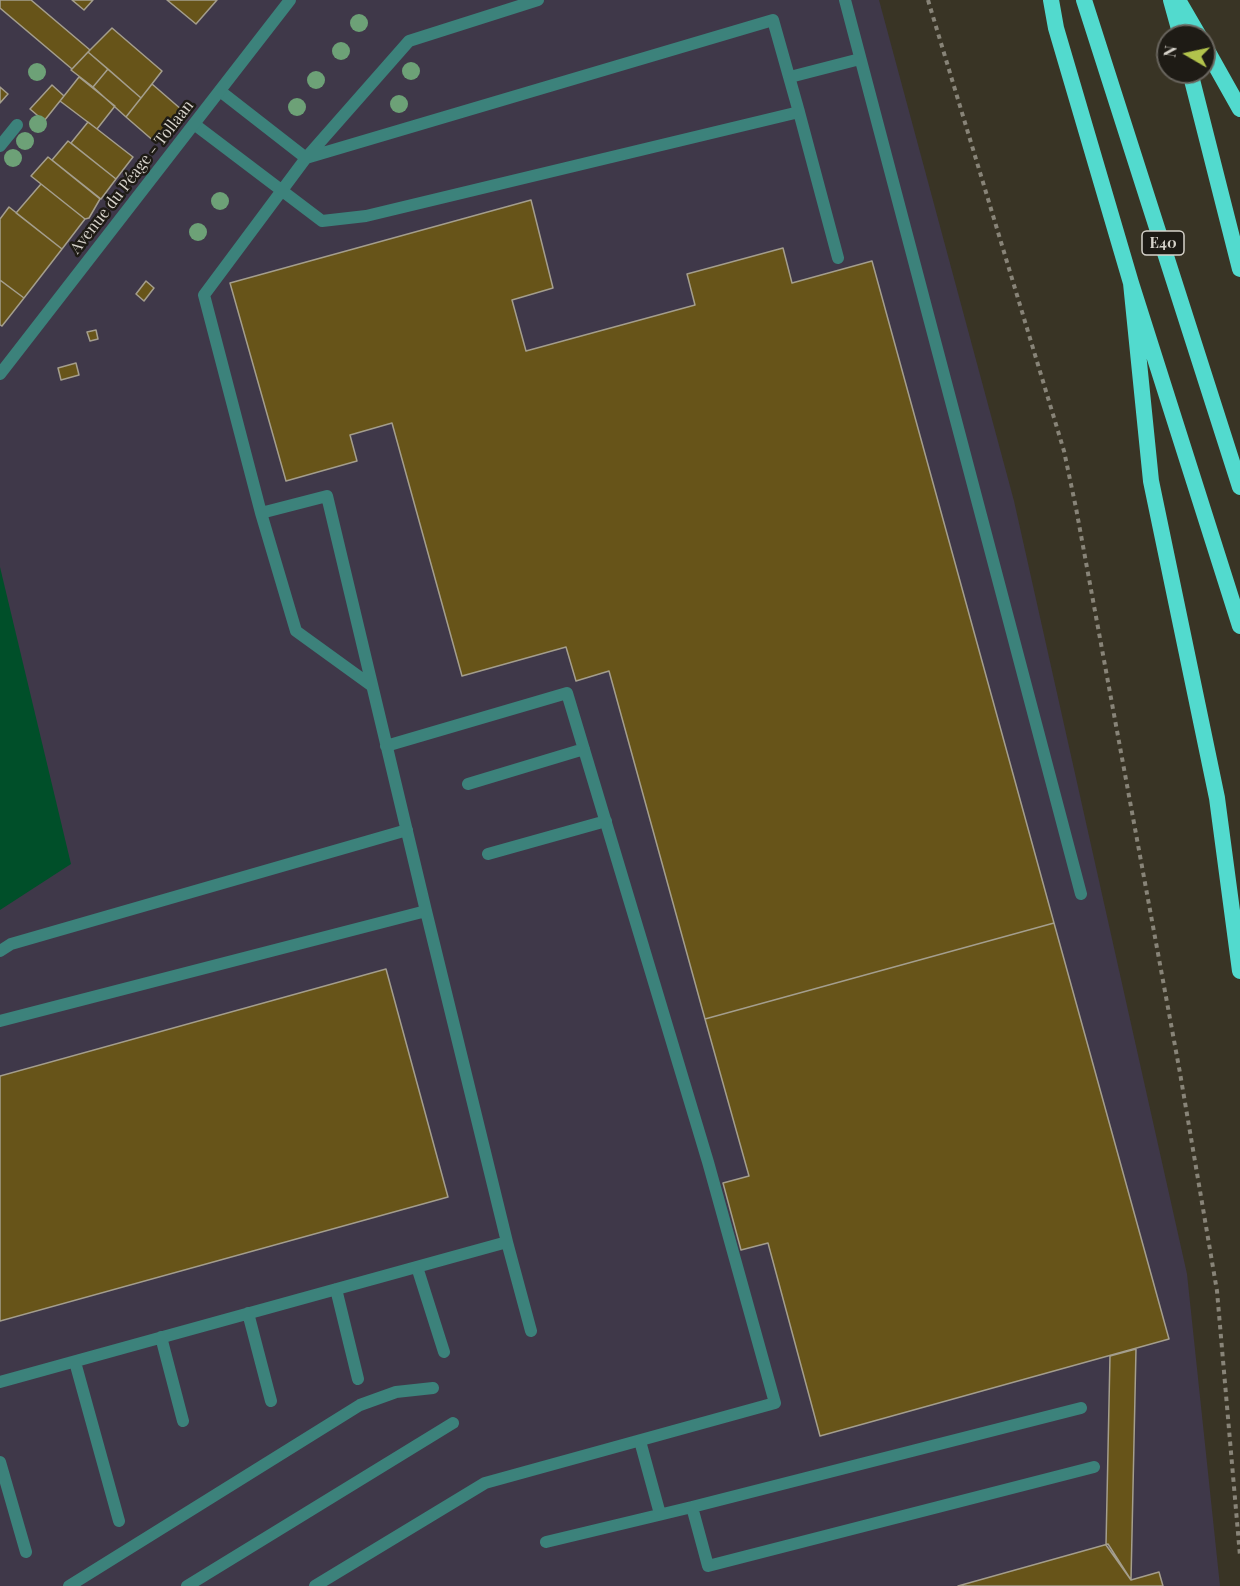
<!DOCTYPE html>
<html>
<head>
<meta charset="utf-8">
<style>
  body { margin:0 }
  #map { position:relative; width:1240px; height:1586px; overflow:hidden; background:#393425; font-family:"Playfair Display",serif }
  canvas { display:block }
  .north { position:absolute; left:1156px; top:24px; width:60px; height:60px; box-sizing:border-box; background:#1e1b15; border:2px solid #68645d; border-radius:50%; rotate:279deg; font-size:16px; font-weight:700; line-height:24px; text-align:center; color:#d6d2ca }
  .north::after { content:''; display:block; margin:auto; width:21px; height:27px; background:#b2c34c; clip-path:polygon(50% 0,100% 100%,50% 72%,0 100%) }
</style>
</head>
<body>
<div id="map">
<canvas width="1240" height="1586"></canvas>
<div class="north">N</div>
</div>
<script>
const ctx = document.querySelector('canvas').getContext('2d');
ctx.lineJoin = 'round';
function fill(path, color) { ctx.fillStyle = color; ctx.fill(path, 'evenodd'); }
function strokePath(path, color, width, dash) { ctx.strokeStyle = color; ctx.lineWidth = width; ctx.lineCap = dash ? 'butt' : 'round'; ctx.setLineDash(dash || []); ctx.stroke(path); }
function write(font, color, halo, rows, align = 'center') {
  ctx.font = font + ' "Playfair Display",serif'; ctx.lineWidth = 5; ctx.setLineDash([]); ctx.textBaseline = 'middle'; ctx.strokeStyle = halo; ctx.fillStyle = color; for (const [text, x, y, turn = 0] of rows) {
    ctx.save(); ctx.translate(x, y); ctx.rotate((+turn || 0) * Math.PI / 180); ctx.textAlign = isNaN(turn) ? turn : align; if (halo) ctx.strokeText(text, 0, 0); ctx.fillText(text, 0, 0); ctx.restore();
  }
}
fill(new Path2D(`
  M0,0h879l135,501 173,773 33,312h-1220z`), '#3f3849');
fill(new Path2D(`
  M0,567l71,297 -71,46z`), '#004f29');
const building = new Path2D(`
  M0,0h31l59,50 -18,19 -72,-61z
  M72,0h21l-9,10z
  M167,0h50l-21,24z
  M112,28l50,43 -21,27 -53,-46z
  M88,52l20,17 -15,18 -22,-17z
  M108,69l33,29 -15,19 -33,-30z
  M79,77l36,29 -18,23 -37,-28z
  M152,84l30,26 -26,33 -30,-26z
  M52,85l12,11 -20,25 -14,-12z
  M0,87l8,7 -8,9z
  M88,122l45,35 -17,22 -45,-36z
  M68,141l48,38 -15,20 -49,-39z
  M48,157l52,42 -11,19 -4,1 -54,-43z
  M41,184l44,35 -23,30 -46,-36z
  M531,200l22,88 -41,12 14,51 169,-46 -8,-31 96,-26 9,35 80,-22 182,662 -349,96 -96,-348 -33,10 -10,-34 -104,29 -70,-253 -42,12 7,26 -71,20 -56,-198z
  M9,207l53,42 -38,49 -24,-18v-61z
  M0,280l24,18 -22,28 -2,-1z
  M146,281l8,7 -10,13 -8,-7z
  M96,330l2,9 -8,2 -3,-9z
  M76,363l3,12 -18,5 -3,-12z
  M1054,923l115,416 -349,97 -52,-193 -27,7 -18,-67 26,-7 -44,-157z
  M386,969l62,228 -448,124v-245z
  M1136,1349l-5,231 -25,-35 4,-189z
  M1108,1544l23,36 28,-8 4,14h-205z`);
fill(building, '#675419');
strokePath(building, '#a49e8d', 1.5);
strokePath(new Path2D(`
  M928,0l136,451 12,57 104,565 37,218 23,265`), '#888478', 4, [4.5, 4.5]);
strokePath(new Path2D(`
  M845,0l236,894
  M790,77l70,-18
  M220,91l86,67
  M799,112l39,146
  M194,124l128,97 44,-5 433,-104 -26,-92 -467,138
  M0,146l17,-21
  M261,513l-57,-218 102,-137 103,-117 129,-41
  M372,686l-76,-55 -35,-118 66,-17 99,415
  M468,784l116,-35
  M488,854l118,-33
  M0,951l11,-7 396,-114
  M0,1021l426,-110 81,331 -507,140
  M507,1242l24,89
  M417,1267l27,85
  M336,1289l22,90
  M248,1313l23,88
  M161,1337l22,84
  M75,1362l44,159
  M1081,1408l-389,99 16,59 386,-99
  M640,1441l20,73
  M0,1462l26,90
  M546,1542l146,-35
  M69,1586l291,-181 36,-13 37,-4
  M187,1586l266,-163
  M315,1586l170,-103 290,-80 -67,-241 -141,-469 -181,53`), '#3c827b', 12);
strokePath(new Path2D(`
  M0,374l290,-374`), '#3c827b', 12);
strokePath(new Path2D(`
  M1051,0l5,28 75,255 109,343
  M1084,0l156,487
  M1171,0l10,36
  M1178,0l21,36
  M1204,45l36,64
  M1190,72l50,197
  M1131,283l20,198 66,317 23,173`), '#52dace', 16);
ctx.fillStyle = '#6da177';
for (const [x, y] of [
  [359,23],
  [341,51],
  [411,71],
  [37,72],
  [316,80],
  [399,104],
  [297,107],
  [38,124],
  [25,141],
  [13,158],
  [220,201],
  [198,232]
]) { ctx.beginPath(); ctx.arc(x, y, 9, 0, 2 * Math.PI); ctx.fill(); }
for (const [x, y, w] of [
  [1163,243,42]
]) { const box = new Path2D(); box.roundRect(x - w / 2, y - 12, w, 24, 4.5); ctx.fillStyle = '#1e1b15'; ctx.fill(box); strokePath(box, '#d6d2ca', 1.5); }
write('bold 15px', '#d6d2ca', null, [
  ["E40",1163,243]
]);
write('16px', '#d6d2ca', '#1e1b15', [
  ["Avenue du Péage - Tollaan",132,177,-52]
]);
</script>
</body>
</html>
